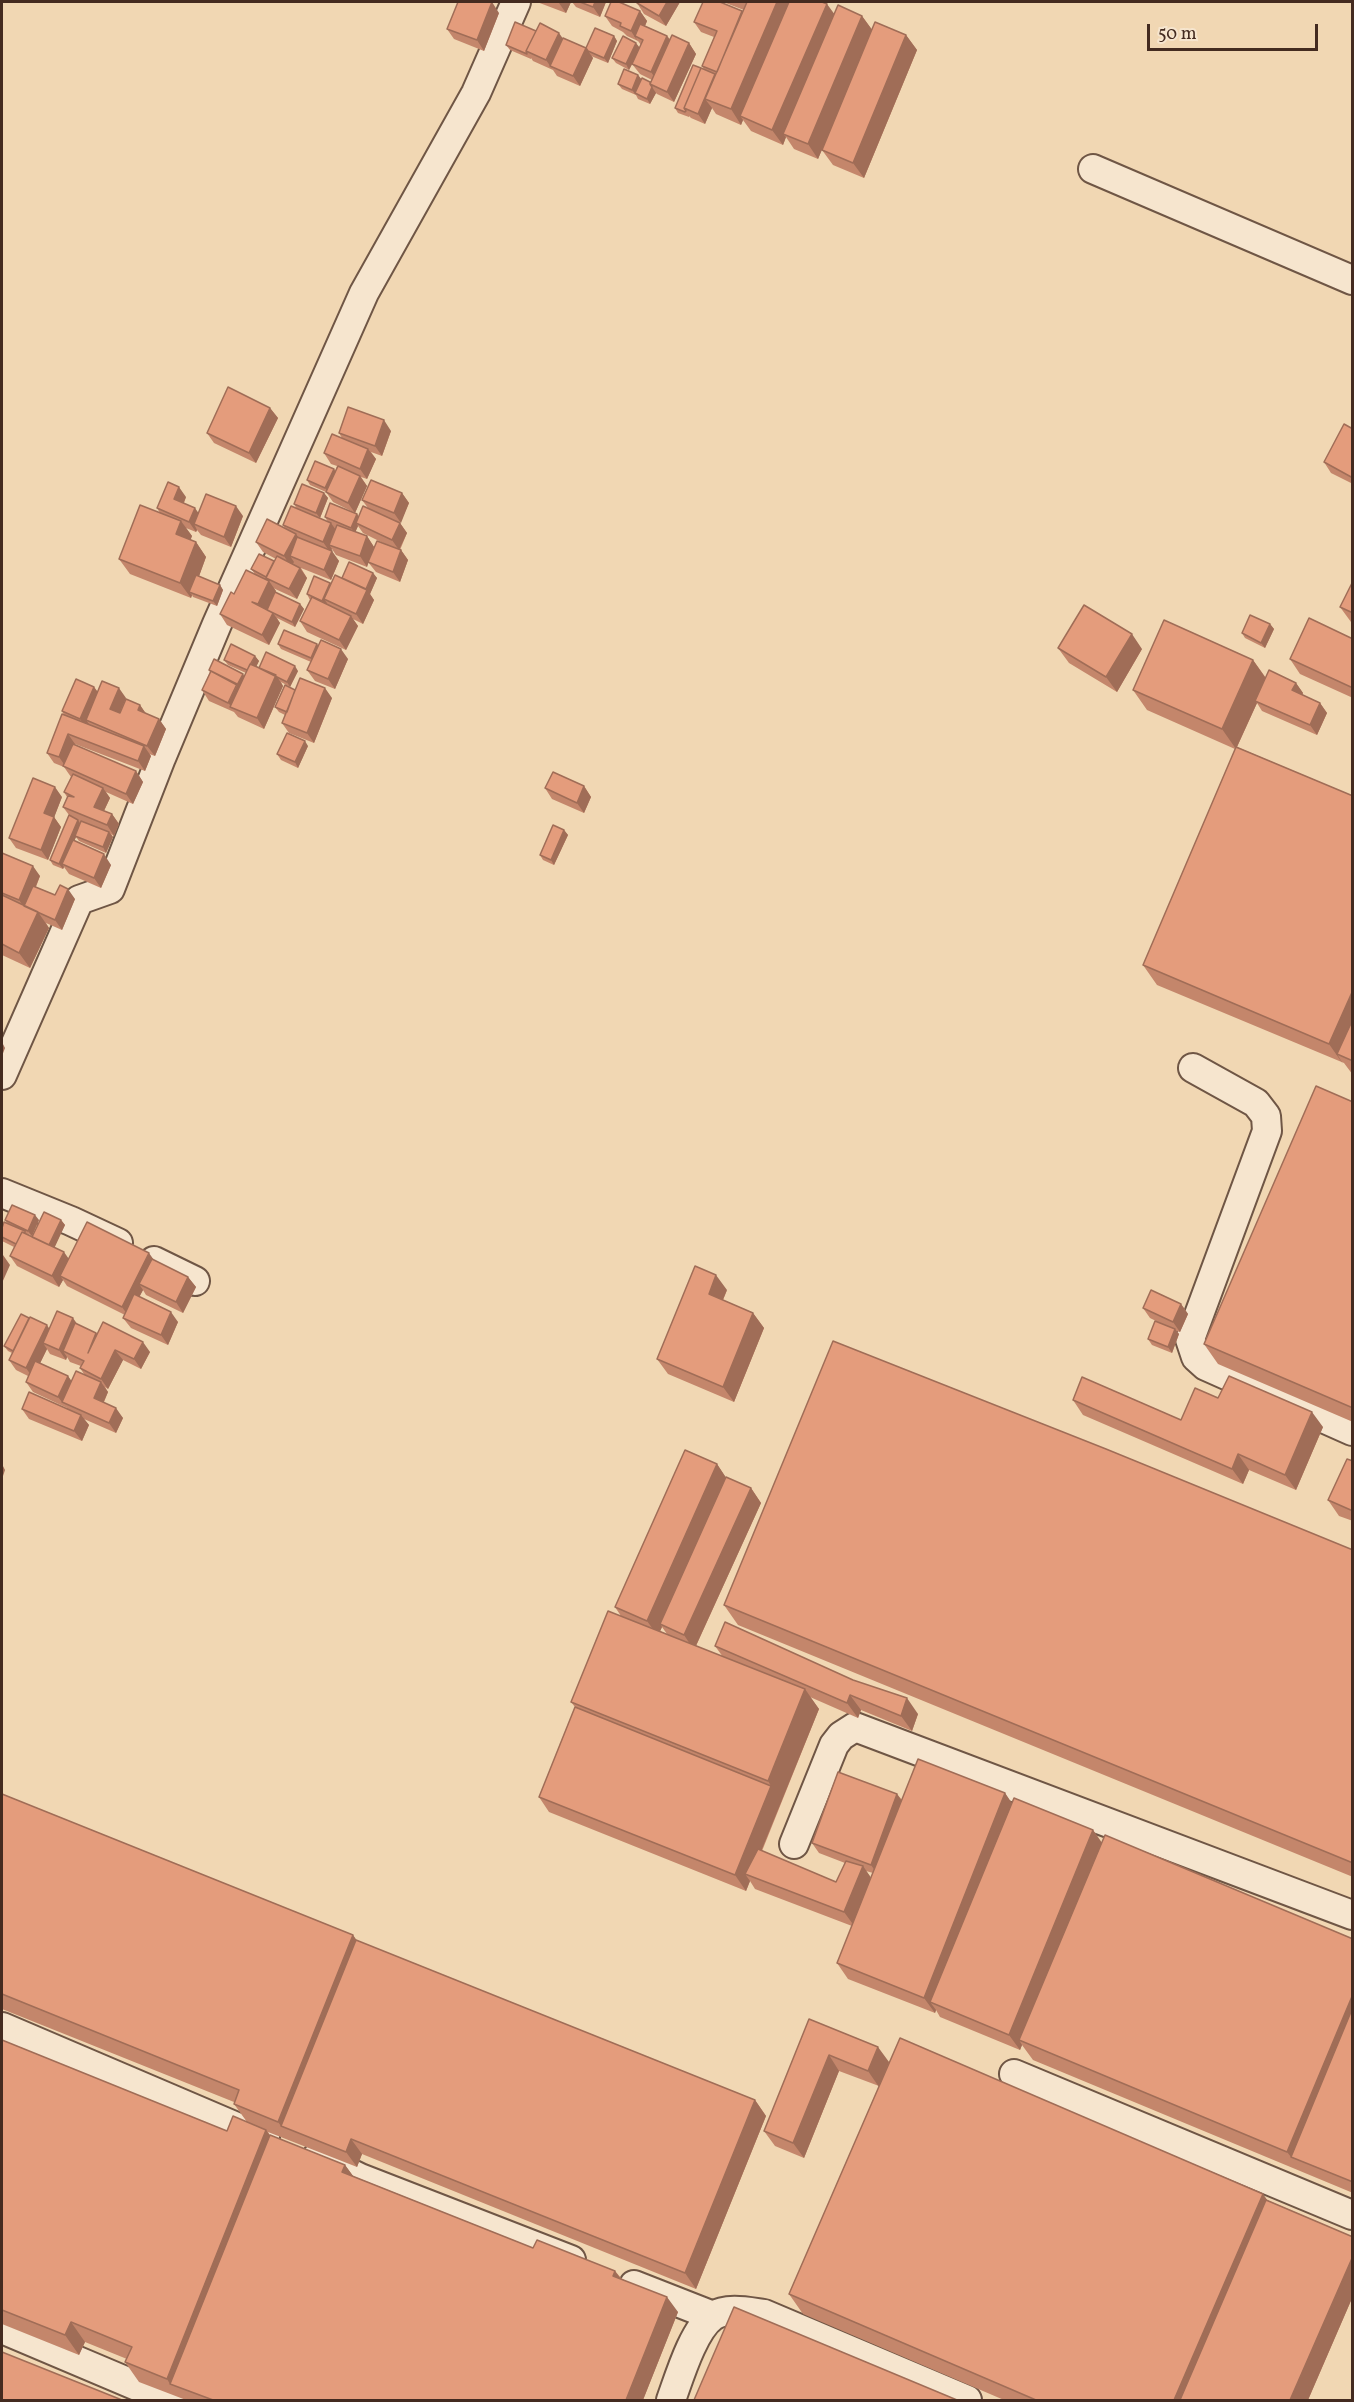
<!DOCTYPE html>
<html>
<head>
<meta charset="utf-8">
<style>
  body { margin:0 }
  #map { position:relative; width:1354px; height:2402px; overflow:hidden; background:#f1d7b3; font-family:Vollkorn,serif }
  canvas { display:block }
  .frame { position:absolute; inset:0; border:3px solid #442b20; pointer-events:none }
  .scale { position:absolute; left:1147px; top:24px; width:171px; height:27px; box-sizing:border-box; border:3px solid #442b20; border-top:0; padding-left:8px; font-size:18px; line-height:21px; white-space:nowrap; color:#442b20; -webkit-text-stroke:4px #f6e5ce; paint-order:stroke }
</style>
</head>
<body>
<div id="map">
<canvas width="1354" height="2402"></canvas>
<div class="frame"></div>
<div class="scale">50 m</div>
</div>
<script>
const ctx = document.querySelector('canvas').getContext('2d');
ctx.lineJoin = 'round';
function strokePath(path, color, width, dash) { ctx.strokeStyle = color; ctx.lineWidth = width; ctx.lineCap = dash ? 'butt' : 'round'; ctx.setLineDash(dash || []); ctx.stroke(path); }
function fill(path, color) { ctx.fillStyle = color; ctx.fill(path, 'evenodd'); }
const minor = new Path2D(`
  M1093,169l259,111
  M1193,1068l63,35 10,13 1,15 -77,208 6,18 10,9 146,65
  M2,1075l77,-175 31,-11 51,-131 56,-134 147,-331 112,-200 40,-91
  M2,1193l69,28 47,22
  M154,1261l41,20
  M794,1844l40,-99 7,-9 14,-9 497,188
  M2,2027l246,105 17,5
  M1014,2074l338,141
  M317,2157l43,21 211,82
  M634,2285l79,31
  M2,2329l168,71
  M671,2400c8,-22 22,-70 42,-84 14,-9 36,-4 51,-2l203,86`);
strokePath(minor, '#6f5645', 32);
strokePath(minor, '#f6e5ce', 28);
fill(new Path2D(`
  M537,2h34l-5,11z
  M572,2h34l-6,15 -24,-10z
  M680,2l-14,24 -22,-12 -7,-11z
  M723,2h99l12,12 28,2 10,14 34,5 11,15 -53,128 -31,-13 -11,-15 8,-20 -12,29 -24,-10 -8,-12 -3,8 -32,-14 -8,-11 -2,5 -25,-11 -4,-6 -7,16 -14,-6 -2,-2v1l-11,-4 -3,-5 29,-39 -2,-3 12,-29 -13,-5 -7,-10 49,-10 1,-2z
  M640,11l7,10 -2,5 22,10 3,3 19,4 7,11 -22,48 -17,-8 -1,-1 -6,11 -12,-5 -2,-4 -14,-6 -4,-5 20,-9 3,4 9,3 2,-2 -12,-6 -8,-10 4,-7 -7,13 -13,-7 -4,-5 28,-10 1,-3 -3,-4 -11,-5 -4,-4 -11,-6 -7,-10z
  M499,13l-15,38 -30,-12 -7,-10z
  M536,31l27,7 23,10 28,-12 3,5 -9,22 -17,-7 2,2 -13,28 -23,-10 -4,-6 -20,-9 -2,-3v1l-21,-9 -4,-5z
  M270,408l8,10 -22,45 -42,-20 -7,-10z
  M1353,429v55l-22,-11 -7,-11z
  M391,431l-9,25 -11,-4 5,7 -9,20 -6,-2 6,9 -12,27 -22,-11 -7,-10 -16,-7 -3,-5 27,-11 1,2 2,-5 -6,-2 -7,-11 18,-15 -3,-5z
  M324,493l4,5 -8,20 8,4 -3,-5 32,-3 2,3 9,-9 -6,-8 40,-7 7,10 -9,20 7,10 -7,17h1l7,10 -8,22 -24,-10 -8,-10 -1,5 -31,-12 -4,-6 -1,2 8,10 -8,19 -30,-12 6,10 -10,21 -24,-11 3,3 -1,2 25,11 4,5 -9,18 -18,-9 3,5 -11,22 -42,-20 -7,-11 14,-20 21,-20 -4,-5 23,-8 2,-2 -13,-7 -7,-10 29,-14 -2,-3 14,-16 -3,-5zM358,526l5,7 24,12 -18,16 5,-14 -7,-11 -12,-4z
  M186,497l-2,6 14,10 45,3 -12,31 -30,-12 -4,-5 -1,2 -10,-4 6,8 -2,4 6,2 10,15 -7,19 21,9 3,5 -6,16 -24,-9 -1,-2 -1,3 -61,-24 -11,-15 41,-46 -3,-5z
  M373,573l4,5 -7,16 4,6 -11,24 -10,-5 5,7 -12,24 -39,-18 -7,-11 10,-21 -3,-6 23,-11 1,1 11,-6z
  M1340,607l13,6v10l-2,-1z
  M1270,624l4,5 -9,19 -20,-10 -3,-5z
  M1353,639v59l-53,-24 -10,-15z
  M278,644h39l1,2 30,13 -13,30 -20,-8 -8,-11 4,-8 -30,-13z
  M1058,648l84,1 -25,43 -48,-29z
  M255,656l4,5 -3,5 3,2 39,3 -8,16 -9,-5 2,4 -19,43 -26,-12 -4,-5 -25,-11 -7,-11 8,-18 -1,-2 35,6 2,-3 -18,-8 -4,-5z
  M1253,660l13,18 30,5 7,10 -1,2 18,8 7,10 -10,22 -55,-24 -5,-8 -20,44 116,49v279l-9,-12 -187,-78 -14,-20 92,-216 -88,-39 -14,-20z
  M94,687l4,5 28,6 -6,15 20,-8 6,9 13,5 7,10 -11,27 -6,-2 2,2 -6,15 -70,-27v1l61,26 7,11 -10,22 -27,-12 4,6 -6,13 8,3 7,10 -5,12 -3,-2 2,3 -7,16 -27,-12 -3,-4 -2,4 37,24 -10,23 -32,-14 -5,-7 -1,2 -10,-4 -3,-5 19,-45 -6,-8 4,-10 -3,-5 7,-15 -7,-10 -10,-4 -7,-10 17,-38 -2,-4z
  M295,690l37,8 -18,45 -25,-10 -7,-10 3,-8 -6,-3 -4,-5z
  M308,746l-10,22 -17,-8 -4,-6z
  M584,786l7,11 -7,16 -32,-14 -7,-11z
  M62,797l-8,20 7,10 -13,33 -32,-12 -7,-10z
  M564,830l4,5 -14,30 -11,-5 -3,-5z
  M2,853l38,23 -4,11 19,8 20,4 -13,31 -16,-7 3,5 -19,40 -28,-13z
  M1353,1102v320l-135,-58 -14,-20z
  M5,1220h34l-7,16 -5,-3 5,4 29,-17 4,5 -11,22 15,12 85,1 34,17 8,10 -13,26 -37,-18 -3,-5 -4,7 39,25 -10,23 -37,-17 -8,-10 2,-3 -58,-29 -4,-6 -4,7 -42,-21 -7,-10 4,-9 -12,-6v-20l1,3 4,-1z
  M727,1290l-4,10 30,13 11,15 -30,74 -66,-28 -11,-15z
  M1181,1304l7,10 -8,18 -4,-1 3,3 -7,19 -20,-8 -4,-6 16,-14 -14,-7 -7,-10z
  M77,1324l19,9 1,2 53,17 -9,17 -18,-9 -15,29 -3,-2 3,5 -4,10 19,16 -7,15 -32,-14 5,6 -7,16 -53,-22 -7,-10 45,-1 -2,-1 -32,-15 -7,-10 2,-6 -12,-6 -7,-10 3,-7 -4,-2 -4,-5 45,-17zM47,1349l3,5 16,6 1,-3 3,5 11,4 -1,2 4,6 -13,7 -3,-5 -28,-13z
  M1218,1398l105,29 -27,63 -47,-20 -6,14 -160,-69 -10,-15 108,20z
  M1353,1461v60l-14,-5 -11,-16z
  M717,1464l9,14 25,10 10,15 -65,143 27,11 -8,-11 203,68 -6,17 -51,-21 -3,8 -48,-21 9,12 -57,142 74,31 9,-19 -26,-10 -7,-10 85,-49 5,6 103,-7 6,10 82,27 9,13 251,96v254l-320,-133 -11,-15 -2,5 -80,-33 -4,-7 -1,3 -87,-34 -11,-16 15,-37 -97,-37 -5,-8 -4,10 -197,-79 -10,-15 36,-90 -4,-5 50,-86 -6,-9zM662,1627l5,7 -7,-3zM866,1871l7,2 -2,5z
  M1353,1550v327l-615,-252 -14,-20z
  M2,1794l351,141 3,5 399,160 11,16 -70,173 -334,-135 -5,13 -89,-35 2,3 75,30 8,11 180,72 82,23 6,7 57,34 -35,88h-457l-47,-18 -14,-20 2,-3 -42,-17 -6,13 -77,-31v-284l225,91 20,-9 -13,-18v-2l-232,-93z
  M809,2019l80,43 378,138 86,37v59l-45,104h-304l-201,-86 -14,-20 90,-208 -40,-15 -35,87 -29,-12 -11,-15z`), '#c4866b');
fill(new Path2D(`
  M492,2l7,11 -15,38 -7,-11z
  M560,2h11l-5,11 -7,-10z
  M595,2h11l-6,15 -7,-10z
  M667,2h13l-14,24 -7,-10z
  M777,2h14l-51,114 3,4 -2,5 -10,-16z
  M827,4l11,15 -55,115 3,3 -3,8 -11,-15z
  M640,11l7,10 -7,17 -5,-2 3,6 -7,-11z
  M862,16l11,15 -55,128 -10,-15z
  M559,33l7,10 -16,23 3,4 -7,-10z
  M906,35l11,15 -53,128 -11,-15z
  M614,36l3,5 -9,22 -4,-5z
  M667,36l7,10 -16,36 -7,-10z
  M636,43l4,5 -11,22 -3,-6z
  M689,43l7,11 -22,48 -7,-10z
  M586,48l7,10 -13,28 -7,-10z
  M715,74l-10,25 7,9 -7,16 -7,-10z
  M638,75l4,5 -7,13 1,2 -4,-5z
  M652,87l4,6 -6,11 -3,-5z
  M270,408l8,10 -22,45 -7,-10z
  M384,420l7,11 -9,25 -7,-10z
  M368,449l8,10 -9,20 -7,-10z
  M334,469l3,5 -8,20 -4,-6z
  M360,476l7,10 -12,27 -7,-10z
  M179,487l7,10 -5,12 -7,-10z
  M324,493l4,5 -8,20 -4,-5z
  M402,493l7,10 -8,20 -7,-10z
  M236,506l7,10 -12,31 -7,-10z
  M195,508l7,10 -8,6 3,6 -1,2 -7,-10z
  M357,514l4,6 -5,3 2,3 -3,7 -4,-5z
  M181,521l11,15 -5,14 -11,-16z
  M331,523l7,10 -9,12 3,4 -2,3 -7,-10z
  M400,523l7,10 -8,17 -7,-10z
  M296,534l7,10 -13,12 4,6 -3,5 -7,-11z
  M367,536l7,11 -7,20 -7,-11z
  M196,542l10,15 -13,36 -4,-1 3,3 -1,3 -11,-15z
  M401,550l7,10 -8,22 -7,-10z
  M332,551l7,10 -8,19 -7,-10z
  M300,568l7,10 -10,21 -8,-10z
  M373,573l4,5 -7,16 4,6 -11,24 -7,-10z
  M269,581l7,10 -11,23 -7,-10z
  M330,583l3,5 -9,11 3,4 -1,3 -4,-5z
  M220,585l3,5 -6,16 -4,-5z
  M300,604l4,5 -9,18 -3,-5z
  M273,613l7,10 -11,22 -7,-10z
  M351,616l7,10 -12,24 -7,-10z
  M1270,624l4,5 -9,19 -4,-5z
  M1132,634l10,15 -25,43 -11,-15z
  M317,644l3,5 -6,15 -3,-6z
  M341,649l7,10 -13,30 -7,-10z
  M255,656l4,5 -7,15 -4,-5z
  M1253,660l14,20 -12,21 2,2 -21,46 -14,-20z
  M295,666l3,5 -8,16 -3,-5z
  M243,674l3,5 -14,28 -4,-4z
  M276,675l7,11 -19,43 -7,-11z
  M1296,683l7,10 -4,8 -7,-11z
  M94,687l7,10 -15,23 3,4 -2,5 -7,-10z
  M119,688l7,10 -9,21 -7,-10z
  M325,688l7,10 -18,45 -7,-10z
  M1320,703l7,10 -10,22 -7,-10z
  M140,705l7,10 -9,-5z
  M159,719l7,10 -11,27 -8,-10z
  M68,734l7,10 -9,23 -7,-10z
  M305,741l3,5 -10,22 -3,-6z
  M144,746l7,10 -6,15 -7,-10z
  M136,771l7,11 -10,22 -7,-10z
  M584,786l7,11 -7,16 -7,-10z
  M55,787l7,10 -10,26 -8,-10z
  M103,788l7,10 -9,19 -7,-10z
  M112,814l7,10 -5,12 -7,-11z
  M54,817l7,10 -13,33 -7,-10z
  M78,820l3,5 -6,11 1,1 -12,28 -2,-1 2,3 -1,2 -4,-5z
  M564,830l4,5 -14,30 -3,-5z
  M109,832l4,5 -7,16 -3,-6z
  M104,854l7,11 -10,23 -7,-10z
  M33,866l7,10 -14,34 -7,-10z
  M68,889l7,10 -13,31 -7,-10z
  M38,912l11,16 -19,40 -11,-15z
  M1353,990v52l-16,12 6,10 -14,-20z
  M2,1042l3,6 -3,8z
  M35,1215l4,5 -7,16 -4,-5z
  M61,1220l4,5 -12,26 -4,-5z
  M64,1252l7,10 -11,14 3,4 -4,7 -7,-11z
  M149,1253l7,10 -17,21 4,6 -14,27 -7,-10z
  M3,1255l7,10 -8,18v-26z
  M716,1275l11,15 -8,19 -10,-15z
  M188,1277l8,10 -13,26 -7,-11z
  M1181,1304l7,10 -8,18 -7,-10z
  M171,1312l7,10 -10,23 -7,-10z
  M753,1313l11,15 -30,74 -11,-15z
  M73,1318l7,10 -17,23 4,6 -1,3 -7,-10z
  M47,1325l7,11 -11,7 4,6 -14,29 -7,-10z
  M1175,1329l4,5 -7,19 -4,-6z
  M143,1342l7,10 -9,17 -7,-10z
  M115,1350l8,10 -15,29 -7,-10z
  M68,1376l7,10 -13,16 -4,-5z
  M101,1382l7,10 -7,16 -7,-10z
  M116,1408l7,10 -7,15 -7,-10z
  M1312,1412l11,15 -27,63 -11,-15z
  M81,1415l8,10 -7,16 -8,-10z
  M1238,1454l11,16 -6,14 -11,-15z
  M2,1464l3,6 -3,9z
  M717,1464l10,15 -67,145 2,3 -4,9 -11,-15z
  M751,1488l10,15 -67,147 -10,-15z
  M805,1689l14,20 -68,167 -6,-2 5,7 -4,10 -11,-16 36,-89 -3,-5z
  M850,1695l11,15 -3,8 -11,-15z
  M907,1698l11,16 -6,17 -11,-15z
  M1005,1793l11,16 -86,193 6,8 -1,3 -11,-15z
  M897,1794l7,10 -26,71 -7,-10z
  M1093,1830l11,16 -85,194 3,5 -2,5 -11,-15z
  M863,1866l11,16 -19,45 -11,-15z
  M353,1935l14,20 -86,171 -3,-4z
  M1353,1994v54l-62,109 -4,-5z
  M878,2047l11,15 -10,25 -11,-16z
  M829,2055l10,16 -35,87 -11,-15z
  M755,2100l11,16 -70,173 -11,-16z
  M266,2130l14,20 -110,234 -3,-5z
  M351,2139l11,15 -5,13 -11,-15z
  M345,2165l11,15 -14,-8z
  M1263,2194l14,20 -80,186h-23z
  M1353,2256v40l-45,104h-18z
  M615,2271l11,15 -13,-10z
  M667,2297l11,15 -35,88h-17z
  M71,2322l14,20 -6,13 -14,-20z`), '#a06d57');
const building = new Path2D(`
  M458,2h34l-15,38 -30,-11z
  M580,2h15l-2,5z
  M611,2h8l21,9 -9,20 -11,-5 1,-3 -16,-7z
  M638,2h29l-8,14 -22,-13z
  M703,2h17l22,9 -25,61 -15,-6 15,-35 -23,-9z
  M747,2h30l-46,107 -26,-10z
  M789,2h33l5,2 -55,126 -32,-14z
  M838,5l24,11 -54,128 -25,-10z
  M515,22l21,9 -10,20 1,3 -21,-9z
  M875,22l31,13 -53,128 -31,-13z
  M540,23l19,10 -13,27 -20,-9z
  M640,24l27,12 -16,36 -19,-8 11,-24 -8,-4z
  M595,28l19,8 -10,22 -16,-7 -2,-3z
  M672,35l17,8 -22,49 -17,-8z
  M623,36l13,7 -10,21 -14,-6z
  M563,38l23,10 -13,28 -23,-10z
  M693,65l8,3 -17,40 2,3 -1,1 -10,-4z
  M701,68l14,6 -17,40 -14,-6z
  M624,69l14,6 -6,15 -14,-6z
  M642,78l8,4v2l2,3 -5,12 -12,-6z
  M228,387l42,21 -21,45 -42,-20z
  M348,407l36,13 -9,26 -36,-13z
  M1344,424l9,5v49l-29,-16z
  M332,434l36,15 -8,20 -36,-16z
  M315,461l19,8 -9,19 -18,-8z
  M338,466l22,10 -12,27 -22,-11z
  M371,480l31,13 -8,20 -32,-13z
  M168,482l11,5 -5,12 21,9 -6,14 -32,-14z
  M302,484l22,9 -8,20 -22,-9z
  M206,494l30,12 -12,31 -30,-13z
  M330,503l27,11 -6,14 -26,-11z
  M140,505l41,16 -5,13 20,8 -16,41 -61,-24z
  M291,506l40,17 -8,19 -40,-17z
  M363,506l37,17 -8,17 -36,-17z
  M267,519l29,15 -12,22 -28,-14z
  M337,525l30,11 -7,20 -31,-11z
  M297,537l35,14 -8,19 -34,-14z
  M377,541l24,9 -8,22 -25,-10z
  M259,554l15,7 -8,16 -15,-8z
  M277,556l23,12 -11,21 -23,-11z
  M349,562l24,11 -7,16 -24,-11z
  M246,570l23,11 -11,23 -6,-2 21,11 -11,22 -42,-21 11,-22 3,2z
  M196,575l24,10 -7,16 -24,-9z
  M335,575l32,15 -11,24 -32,-15z
  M314,576l16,7 -8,18 -15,-7z
  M1353,581v32l-13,-6z
  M275,592l25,12 -8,18 -25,-12z
  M312,597l39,19 -12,24 -39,-19z
  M1084,605l48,29 -26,43 -48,-29z
  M1250,615l20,9 -9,19 -19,-10z
  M1309,618l44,21v49l-63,-29z
  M1164,620l89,40 -31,69 -89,-39z
  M284,630l33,14 -6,14 -33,-14z
  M321,640l20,9 -13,30 -21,-9z
  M231,644l24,12 -8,14 -23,-10z
  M266,652l29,14 -8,16 -28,-14z
  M214,659l29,15 -6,11 -28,-15z
  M250,664l26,11 -19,43 -27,-11z
  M1269,670l27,13 -4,7 28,13 -10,22 -55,-24z
  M211,671l26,13 -9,19 -26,-13z
  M300,678l25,10 -18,45 -25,-10z
  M76,679l18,8 -14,32 -18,-8z
  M102,681l17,7 -9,21 10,4 6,-14 14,6 -2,5 21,9 -12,27 -61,-26z
  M285,685l10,5 -8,22 -12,-5z
  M62,714l82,32 -6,15 -70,-27 -9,23 -12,-4z
  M287,733l18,8 -10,21 -18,-8z
  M73,744l63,27 -10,23 -63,-28z
  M1236,747l117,49v194l-24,54 -186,-79z
  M553,772l31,14 -7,17 -32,-15z
  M73,774l30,14 -9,19 18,7 -5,11 -44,-18 5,-11 6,1 -10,-5z
  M33,778l22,9 -11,26 10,4 -13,33 -32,-12z
  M69,815l9,5 -19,44 -9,-4z
  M81,821l28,11 -6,15 -28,-11z
  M553,825l11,5 -13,30 -11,-5z
  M73,840l31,14 -10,24 -32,-14z
  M2,853l31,13 -14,34 -17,-7z
  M60,885l8,4 -13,31 -31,-14 9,-20 22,9z
  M2,895l36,17 -19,41 -17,-9z
  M1353,1019v42l-16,-7z
  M1316,1086l37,16v306l-149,-64z
  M12,1205l23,10 -7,16 -23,-11z
  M44,1212l17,8 -12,25 -17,-8z
  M4,1222l21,9v2l-3,-1 -6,12 -14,-7v-9z
  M87,1222l62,31 -27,54 -62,-31z
  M22,1232l42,20 -12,24 -42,-20z
  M152,1259l36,18 -12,25 -37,-18z
  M695,1266l21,9 -7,19 44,19 -30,74 -66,-28z
  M1151,1290l30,14 -8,18 -30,-14z
  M134,1294l37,18 -10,23 -38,-17z
  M57,1311l16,7 -14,32 -16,-7z
  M21,1314l8,4 -16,33 -9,-5z
  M30,1317l17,8 -21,43 -17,-8z
  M1155,1321l20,8 -7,18 -20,-8z
  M103,1322l40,20 -9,17 -19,-9 -14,29 -21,-11 4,-7 -21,-10 12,-28 21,10 -8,20z
  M833,1341l273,108 247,101v313l-629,-258z
  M35,1361l33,15 -10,21 -32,-15z
  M76,1371l25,11 -7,16 22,10 -7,15 -47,-21z
  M1229,1376l83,36 -27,63 -47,-21 -6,15 -159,-69 9,-23 99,43 14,-32 23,10z
  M29,1392l52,23 -7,16 -52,-22z
  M685,1450l32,14 -70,157 -32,-14z
  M1347,1459l6,2v50l-25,-11z
  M726,1477l25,11 -67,147 -24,-11z
  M608,1611l197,78 -37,92 -197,-79z
  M725,1622l128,58 54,18 -6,18 -51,-21 -3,8 -132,-57z
  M575,1707l196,79 -36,89 -196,-78z
  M918,1759l87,34 -81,205 -87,-35z
  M838,1772l59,22 -26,71 -59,-22z
  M2,1794l351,141 -75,187 -44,-18 5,-14 -237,-96z
  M1014,1798l79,32 -84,205 -79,-33z
  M1105,1835l248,104v55l-66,158 -268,-112z
  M758,1849l78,33 10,-21 17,5 -19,46 -99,-38z
  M356,1940l399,160 -70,173 -334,-134 -5,13 -65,-26z
  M1353,2007v175l-62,-25z
  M809,2019l69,28 -10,24 -39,-16 -36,88 -29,-12z
  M900,2038l363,156 -89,206h-138l-247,-106z
  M2,2040l225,91 6,-15 33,14 -99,249 -42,-17 7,-15 -61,-25 -6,13 -63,-25z
  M270,2135l75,30 -3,7 191,76 4,-8 78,31 -2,5 54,21 -41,103h-413l-43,-16z
  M1266,2200l87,37v19l-63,144h-110z
  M734,2307l223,93h-263z
  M2,2352l120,48h-120z`);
fill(building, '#e49c7c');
strokePath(building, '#a06d57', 1.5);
</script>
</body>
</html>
